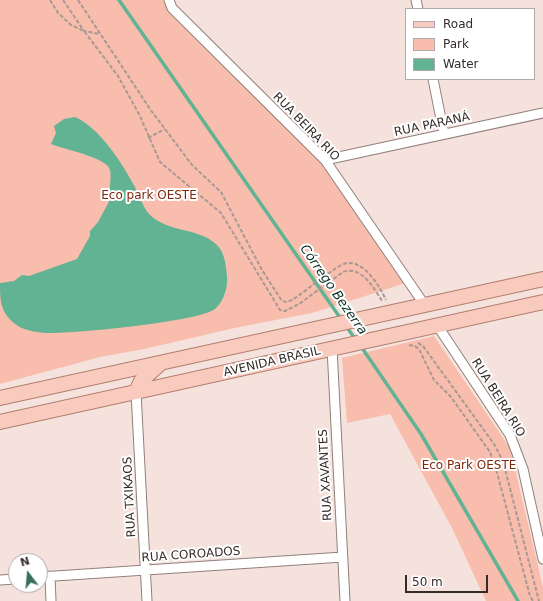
<!DOCTYPE html>
<html>
<head>
<meta charset="utf-8">
<style>
  body { margin:0 }
  #map { position:relative; width:543px; height:601px; overflow:hidden; background:#f5e2dc; font-family:"DejaVu Sans",sans-serif }
  canvas { display:block }
  .legend { position:absolute; left:405px; top:8px; width:130px; height:72px; box-sizing:border-box; background:#fff; border:1px solid #aeabaa; margin:0; padding:5px 7px; list-style:none; font-size:12px; color:#342c2a }
  .legend li { display:flex; align-items:center; gap:8px; height:20px }
  .legend b { width:20px; border:1px solid #aeabaa }
  .north { position:absolute; left:8px; top:553px; width:40px; height:40px; box-sizing:border-box; background:#fff; border:1px solid #aeabaa; border-radius:50%; rotate:344deg; font-size:11px; font-weight:700; line-height:16px; text-align:center; color:#342c2a }
  .north::after { content:''; display:block; margin:auto; width:14px; height:18px; background:#36715b; clip-path:polygon(50% 0,100% 100%,50% 72%,0 100%) }
  .scale { position:absolute; left:405px; top:575px; width:83px; height:18px; box-sizing:border-box; border:2px solid #342c2a; border-top:0; padding-left:5px; font-size:12px; line-height:14px; white-space:nowrap; color:#342c2a; -webkit-text-stroke:3px #fff; paint-order:stroke }
</style>
</head>
<body>
<div id="map">
<canvas width="543" height="601"></canvas>
<ul class="legend">
<li><b style="height:5px;background:#f9cbbe"></b>Road</li>
<li><b style="height:11px;background:#f8bdac"></b>Park</li>
<li><b style="height:11px;background:#62b394"></b>Water</li>
</ul>
<div class="north">N</div>
<div class="scale">50 m</div>
</div>
<script>
const ctx = document.querySelector('canvas').getContext('2d');
ctx.lineJoin = 'round';
function fill(path, color) { ctx.fillStyle = color; ctx.fill(path, 'evenodd'); }
function strokePath(path, color, width, dash) { ctx.strokeStyle = color; ctx.lineWidth = width; ctx.lineCap = dash ? 'butt' : 'round'; ctx.setLineDash(dash || []); ctx.stroke(path); }
function write(font, color, halo, rows, align = 'center') {
  ctx.font = font + ' "DejaVu Sans",sans-serif'; ctx.lineWidth = 4; ctx.setLineDash([]); ctx.textBaseline = 'middle'; ctx.strokeStyle = halo; ctx.fillStyle = color; for (const [text, x, y, turn = 0] of rows) {
    ctx.save(); ctx.translate(x, y); ctx.rotate((+turn || 0) * Math.PI / 180); ctx.textAlign = isNaN(turn) ? turn : align; if (halo) ctx.strokeText(text, 0, 0); ctx.fillText(text, 0, 0); ctx.restore();
  }
}
fill(new Path2D(`
  M0,0h163l38,41 124,119 84,122 -97,31 -73,14 -95,22 -44,8 -100,27z
  M434,336l76,112 33,139v14h-57l-34,-73 -62,-114 -43,9 -5,-65z`), '#f8bdac');
fill(new Path2D(`
  M75,117c25,11 47,46 60,70 4,8 8,20 14,27 18,19 50,13 68,31 8,8 9,21 10,31 1,11 -3,25 -12,33 -16,13 -145,25 -170,24 -11,-1 -23,-3 -31,-10 -14,-11 -14,-24 -14,-40l14,-2 8,-6 7,1 48,-17 13,-23v-5l8,-9 13,-24c-3,-10 1,-19 -1,-28 -3,-13 -48,-21 -59,-26l5,-11 -2,-7 10,-7z`), '#62b394');
strokePath(new Path2D(`
  M119,0l222,319
  M346,326l10,14
  M360,345l61,89 97,167`), '#62b394', 3.5);
const minor = new Path2D(`
  M169,0l3,8 153,152 99,144
  M416,0l2,9
  M433,79l11,55
  M325,160l218,-47
  M437,325l73,110 13,34 20,90
  M332,348l13,253
  M136,392l11,209
  M50,576l1,25
  M40,577l303,-20
  M0,580l16,-1`);
const primary = new Path2D(`
  M136,392l5,-11 20,-18
  M0,398l543,-119
  M0,422l543,-120`);
strokePath(minor, '#91807b', 11);
strokePath(primary, '#b17d6e', 16);
strokePath(new Path2D(`
  M50,0l8,13 13,12 13,6 34,45 22,40 20,46 61,51 59,97 5,1 14,-7 44,-32c18,-7 31,16 39,29
  M63,0l21,31 16,3
  M78,0l72,109 42,56 29,27 41,78 20,31 5,1 5,-2c13,-8 44,-35 55,-37 18,-2 33,24 39,37
  M148,138l17,-9
  M418,343l5,3 71,98 9,17 36,140
  M409,345l6,1 4,3 15,31 17,17 39,55 6,17 34,127 3,5`), '#a89995', 2, [4, 2]);
strokePath(minor, '#fff', 9);
strokePath(primary, '#f9cbbe', 14);
write('12px', '#342c2a', '#fff', [
  ["RUA PARANÁ",432,125,-12],
  ["RUA BEIRA RIO",306,127,46],
  ["AVENIDA BRASIL",272,362,-13],
  ["RUA BEIRA RIO",498,398,58],
  ["RUA XAVANTES",326,475,-93],
  ["RUA TXIKAOS",130,497,-93],
  ["RUA COROADOS",191,555,-4]
]);
write('12px', '#7d280e', '#fff', [
  ["Eco park OESTE",149,196],
  ["Eco Park OESTE",469,466]
]);
write('italic 13px', '#0c3225', '#fff', [
  ["Córrego Bezerra",333,290,55]
]);
</script>
</body>
</html>
